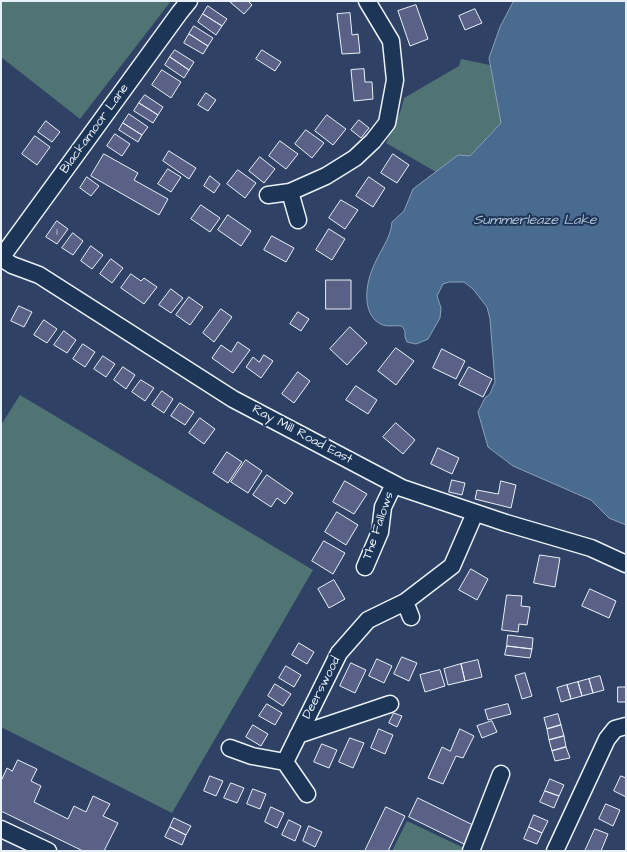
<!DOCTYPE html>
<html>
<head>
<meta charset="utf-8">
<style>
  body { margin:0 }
  #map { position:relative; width:627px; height:852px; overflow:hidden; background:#2f4265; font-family:"Architects Daughter",sans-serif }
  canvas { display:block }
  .frame { position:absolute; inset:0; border:2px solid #e8f1f8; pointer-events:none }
</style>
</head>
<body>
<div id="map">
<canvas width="627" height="852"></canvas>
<div class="frame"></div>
</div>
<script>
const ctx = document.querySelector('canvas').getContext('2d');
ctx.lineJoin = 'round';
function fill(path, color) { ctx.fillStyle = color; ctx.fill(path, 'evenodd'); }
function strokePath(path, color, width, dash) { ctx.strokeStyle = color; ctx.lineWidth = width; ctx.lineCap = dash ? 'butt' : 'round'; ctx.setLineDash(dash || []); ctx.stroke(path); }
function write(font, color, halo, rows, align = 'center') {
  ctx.font = font + ' "Architects Daughter",sans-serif'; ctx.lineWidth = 4; ctx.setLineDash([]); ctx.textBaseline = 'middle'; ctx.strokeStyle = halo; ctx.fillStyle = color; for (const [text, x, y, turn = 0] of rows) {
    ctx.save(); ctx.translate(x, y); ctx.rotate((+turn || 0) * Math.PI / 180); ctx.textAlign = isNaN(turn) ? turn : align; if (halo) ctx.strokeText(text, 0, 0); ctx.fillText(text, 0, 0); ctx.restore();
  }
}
fill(new Path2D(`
  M1,1h170l-91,118 -79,-62z
  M461,59l29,6 11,58 -31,33 -12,-1 -22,17 -50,-29 15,-33 3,-12 55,-32z
  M20,395l293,175 -141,243 -171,-86v-302z
  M407,821l59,28 -1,2h-73z`), '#507374');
const water = new Path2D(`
  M514,1h112v524l-17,-7 -18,-18 -78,-34 -25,-19 -10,-35 7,-14 5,-4 5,-12 -5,-63 -3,-12 -14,-18 -9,-7h-15l-6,2 -6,12 4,12 -1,10 -12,21 -12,5 -9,-2 -2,-5v-6l-3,-5c-7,-1 -13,1 -19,-1 -21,-8 -18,-38 -11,-55 6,-17 19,-31 20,-48l12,-11 9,-22 45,-34 12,1 31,-33 -12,-65 11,-31z`);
fill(water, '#4a6b90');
strokePath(water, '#89a1ba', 1);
const building = new Path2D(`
  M248,1l4,4 -8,9 -14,-12z
  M416,5l12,34 -18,7 -12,-35z
  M208,6l19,13 -5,7 -19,-12z
  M475,9l7,14 -17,7 -6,-14z
  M350,13l2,22 6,-1 2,19 -18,1 -5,-40z
  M203,14l19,12 -6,9 -18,-13z
  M194,26l19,12 -5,8 -19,-12z
  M189,34l19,12 -5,8 -19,-11z
  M175,50l19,12 -5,8 -19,-13z
  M262,50l19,12 -6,9 -19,-12z
  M170,57l19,13 -5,8 -19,-13z
  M364,69l1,13h7l1,17 -19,2 -3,-31z
  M162,70l19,12 -10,16 -19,-13z
  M206,93l10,7 -8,11 -10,-6z
  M145,95l18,12 -5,8 -19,-12z
  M139,103l19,12 -5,8 -19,-12z
  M129,114l19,13 -6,8 -19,-12z
  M327,115l19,14 -13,16 -18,-14z
  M359,120l10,8 -8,10 -10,-8z
  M46,121l14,11 -8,10 -14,-10z
  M123,123l19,12 -4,7 -19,-12z
  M306,130l18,13 -12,15 -17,-14z
  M115,134l15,10 -8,12 -15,-10z
  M35,136l15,11 -13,18 -15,-11z
  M280,141l18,13 -12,15 -17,-13z
  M169,151l27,17 -7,11 -26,-18z
  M104,154l34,19 -4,7 34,19 -9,16 -68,-39z
  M393,154l16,11 -12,18 -16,-10z
  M260,157l15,12 -11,14 -15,-12z
  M168,169l13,8 -10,15 -13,-8z
  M238,170l18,13 -11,15 -18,-14z
  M210,176l10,8 -6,9 -10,-7z
  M87,177l12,9 -8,10 -11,-8z
  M369,177l16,11 -12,19 -17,-11z
  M341,200l17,10 -13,19 -16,-11z
  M201,205l19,13 -10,14 -19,-13z
  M228,215l23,16 -10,15 -23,-16z
  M57,221l11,8 -11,15 -11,-7z
  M329,229l16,10 -13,21 -16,-10z
  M73,233l10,8 -10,14 -11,-7z
  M272,236l22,12 -8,14 -22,-12z
  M91,246l12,9 -11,14 -11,-8z
  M111,259l12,9 -11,15 -12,-9z
  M131,274l10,7 3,-3 13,9 -13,17 -23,-16z
  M326,280h25v29h-25z
  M171,289l12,9 -12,15 -12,-8z
  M189,297l14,10 -13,18 -14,-10z
  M19,306l13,6 -8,15 -13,-6z
  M221,309l11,8 -18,25 -11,-9z
  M298,312l11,7 -8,12 -11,-7z
  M44,320l13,9 -10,14 -13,-8z
  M350,327l17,16 -20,22 -17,-16z
  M64,331l12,9 -9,13 -13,-8z
  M238,342l12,8 -17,23 -21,-15 9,-13 10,7z
  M83,344l12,8 -10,15 -12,-8z
  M396,348l18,13 -18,24 -18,-14z
  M442,349l23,12 -9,18 -23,-11z
  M264,355l9,6 -12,17 -15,-11 7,-10 6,5z
  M103,356l12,8 -9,13 -12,-8z
  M123,367l12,8 -9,14 -12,-9z
  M469,367l23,12 -9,18 -24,-12z
  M298,372l12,9 -16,22 -12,-9z
  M141,380l13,8 -9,13 -13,-9z
  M356,386l21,14 -9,14 -22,-14z
  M162,391l11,8 -9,14 -12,-8z
  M180,403l14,9 -9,13 -14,-9z
  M200,418l15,11 -11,15 -15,-11z
  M396,423l19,17 -12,14 -20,-17z
  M438,448l21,10 -7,16 -21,-10z
  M227,452l15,10 -14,21 -15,-10z
  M246,460l16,11 -14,22 -17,-11z
  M267,475l26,18 -8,11 -8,-6 -6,9 -18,-12z
  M452,480l13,3 -3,12 -13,-3z
  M345,481l22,13 -13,20 -21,-12z
  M501,481l15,4 -5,23 -36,-9 2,-9 21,4z
  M337,512l21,13 -12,20 -21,-13z
  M324,541l21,12 -12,21 -21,-13z
  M540,555l20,3 -5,29 -21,-4z
  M471,569l17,10 -11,21 -18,-10z
  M334,580l11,19 -16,9 -11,-19z
  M590,589l26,12 -7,17 -27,-12z
  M507,595l15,1 -1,10 9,1 -3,18 -8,-1 -1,8 -16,-2z
  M508,635l25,3 -1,11 -25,-3z
  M299,643l15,9 -7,12 -15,-9z
  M507,646l25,3 -2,9 -25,-3z
  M402,657l15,6 -8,18 -15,-7z
  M377,659l15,7 -8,17 -15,-7z
  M478,660l4,17 -17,4 -4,-17z
  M351,663l15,7 -11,23 -15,-7z
  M461,664l4,17 -17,4 -4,-16z
  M286,666l15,9 -7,12 -15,-9z
  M440,670l5,16 -20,6 -5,-17z
  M525,673l7,23 -10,3 -7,-23z
  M600,676l4,14 -11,3 -4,-14z
  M589,679l4,14 -11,3 -4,-14z
  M578,682l4,14 -11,3 -4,-14z
  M275,684l16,10 -8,12 -15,-10z
  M567,685l4,14 -10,3 -4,-14z
  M618,687h8v15h-8z
  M267,704l15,9 -7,12 -16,-9z
  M508,704l3,10 -23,6 -3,-10z
  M394,713l8,3 -5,11 -8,-4z
  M558,714l3,11 -14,4 -3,-11z
  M492,721l5,11 -15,6 -5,-12z
  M253,725l15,9 -7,12 -15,-9z
  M561,725l3,11 -15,4 -2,-11z
  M379,729l14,6 -8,19 -14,-6z
  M460,729l14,7 -11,22 -7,-2 -13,28 -15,-6 14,-31 8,4z
  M564,736l2,11 -14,4 -3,-11z
  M350,738l14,5 -11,25 -14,-6z
  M322,744l15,6 -8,18 -15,-6z
  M566,747l4,11 -15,3 -3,-10z
  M18,760l19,9 -6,12 10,5 -7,16 34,17 6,-13 12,6 7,-16 17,8 -7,12 15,7 -14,28h-21l-82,-40v-30l6,-13 5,3z
  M210,776l13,5 -7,15 -12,-5z
  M621,776l5,2v19l-12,-6z
  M550,779l14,6 -5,11 -14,-5z
  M231,783l13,5 -7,15 -13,-5z
  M253,789l13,5 -6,15 -13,-5z
  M545,791l14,5 -5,12 -14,-6z
  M418,798l59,29 -9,19 -59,-29z
  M606,804l14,6 -7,16 -14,-7z
  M271,807l13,6 -7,15 -12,-6z
  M386,807l19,9 -17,35h-23z
  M534,815l14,6 -6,12 -13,-6z
  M174,818l17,8 -5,9 -16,-8z
  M289,820l12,6 -6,15 -13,-6z
  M309,826l13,6 -7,15 -12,-6z
  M170,827l16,8 -4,10 -17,-8z
  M529,827l13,6 -5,11 -13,-5z
  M595,829l13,5 -7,17h-16z`);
fill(building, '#5a6187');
strokePath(building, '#e8f1f8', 1);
const minor = new Path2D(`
  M189,1l-9,11 -179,246 11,7 27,10 194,124 169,89 104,35 85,25 35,16
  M268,195l22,-3
  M298,220l-8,-28 36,-16 29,-18 18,-17 14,-18 8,-43 -4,-39 -24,-40
  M365,567l15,-35 3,-25 11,-23
  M411,617l-6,-15 47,-36 23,-53
  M298,735l92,-31
  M230,748l22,8 33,6
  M307,794l-22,-32 54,-109 29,-33 37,-18
  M1,829l47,22
  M471,851l30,-77
  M555,851l52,-112 8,-10 11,-3`);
strokePath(minor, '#e8f1f8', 19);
strokePath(minor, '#1d3557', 16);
write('11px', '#c4cddc', null, [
  ["1",57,233]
]);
write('13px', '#e8f1f8', '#1d3557', [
  ["Blackamoor Lane",95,129,-54],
  ["Ray Mill Road East",302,435,28],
  ["The Fallows",379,526,-71],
  ["Deerswood",322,688,-63]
]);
write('italic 14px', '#b1c2d4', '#1d3557', [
  ["Summerleaze Lake",535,221]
]);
</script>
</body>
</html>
